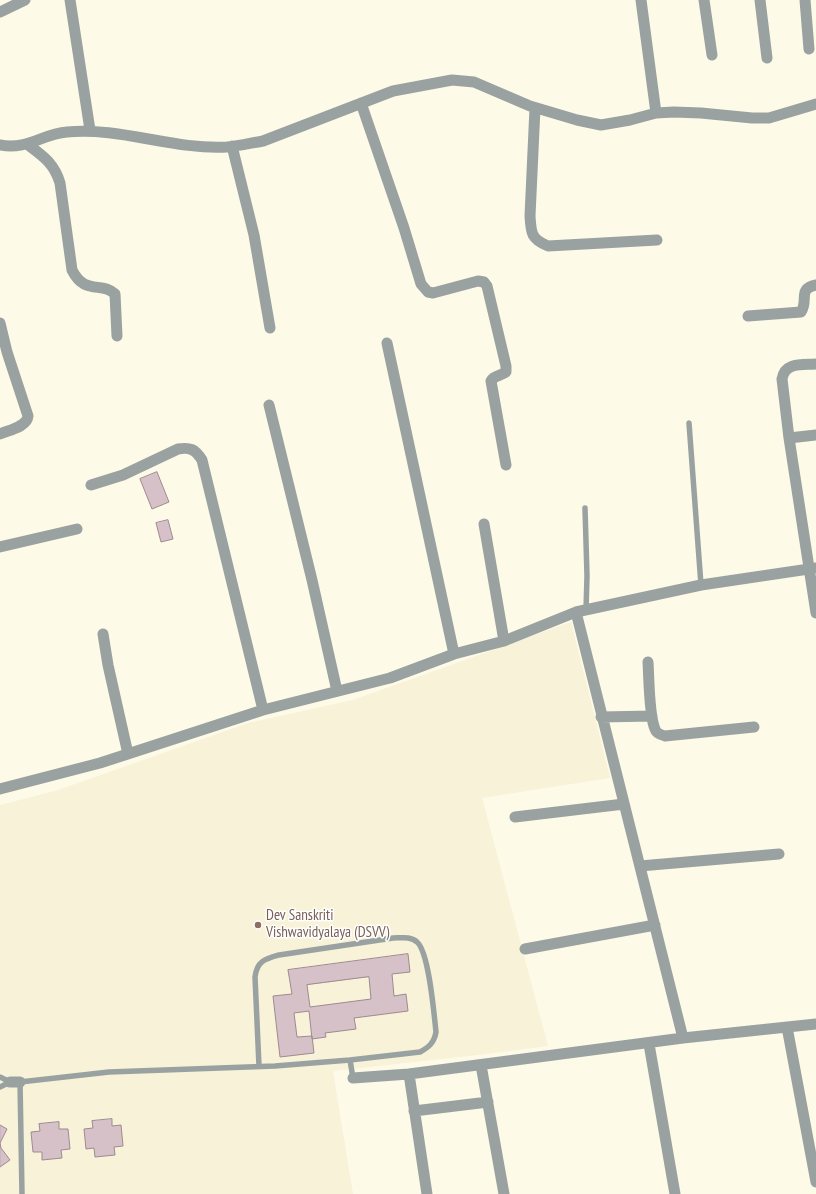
<!DOCTYPE html>
<html>
<head>
<meta charset="utf-8">
<style>
  body { margin:0 }
  canvas { display:block; background:#fdfae8 }
</style>
</head>
<body>
<canvas width="816" height="1194"></canvas>
<script>
const ctx = document.querySelector('canvas').getContext('2d');
ctx.lineJoin = 'round';
function fill(path, color) { ctx.fillStyle = color; ctx.fill(path, 'evenodd'); }
function strokePath(path, color, width, dash) { ctx.strokeStyle = color; ctx.lineWidth = width; ctx.lineCap = dash ? 'butt' : 'round'; ctx.setLineDash(dash || []); ctx.stroke(path); }
function write(font, color, halo, rows, align = 'center') {
  ctx.font = font + ' "PT Sans Narrow",sans-serif'; ctx.lineWidth = 3; ctx.setLineDash([]); ctx.textBaseline = 'middle'; ctx.strokeStyle = halo; ctx.fillStyle = color; for (const [text, x, y, turn = 0] of rows) {
    ctx.save(); ctx.translate(x, y); ctx.rotate((+turn || 0) * Math.PI / 180); ctx.textAlign = isNaN(turn) ? turn : align; if (halo) ctx.strokeText(text, 0, 0); ctx.fillText(text, 0, 0); ctx.restore();
  }
}
fill(new Path2D(`
  M571,622l39,156 -128,20 66,248 -61,8 -154,17 20,123h-353v-389l58,-15 190,-67 105,-23z`), '#f7f2d8');
const building = new Path2D(`
  M157,472l12,30 -17,7 -12,-30z
  M168,520l5,19 -12,3 -5,-19z
  M408,954l2,18 -18,2 2,22 12,-2 2,17 -54,7 2,11 -31,4 1,4 -14,2 -3,-28 -15,2 3,24 15,-1 2,17 -34,4 -7,-61 19,-2 -4,-24zM369,977l2,22 -61,8 -3,-22z
  M112,1119v7l9,-1 2,21 -9,1 1,8 -20,2 -1,-9 -8,1 -2,-20 9,-1 -1,-7z
  M59,1122v7h9l2,20 -9,1 1,8 -20,2v-8h-9l-2,-20 9,-1 -1,-7z
  M0,1125l7,4 -7,14 1,5 9,12 -10,7z`);
fill(building, '#d5c1c7');
strokePath(building, '#9d8b91', 1);
strokePath(new Path2D(`
  M689,423l12,162
  M585,508l2,68 -1,34
  M350,1060l3,18
  M0,1077l10,5 -10,5
  M22,1194l-2,-112 89,-10 166,-6 75,-6 70,-8c9,-5 14,-9 16,-20 -2,-18 -7,-80 -19,-90 -6,-6 -16,-4 -24,-4l-114,17c-14,4 -22,6 -24,22l4,89`), '#99a2a1', 5.5);
strokePath(new Path2D(`
  M70,0l20,130
  M641,0l15,113
  M704,0l8,55
  M760,0l7,58
  M805,0l4,49
  M0,12l25,-12
  M361,103l43,125 17,56 7,8 5,1 45,-12 6,1 3,4 19,80v6c-5,4 -12,3 -15,9l15,84
  M535,108l-5,108c1,17 1,23 18,30l109,-6
  M27,144c16,12 27,19 33,39l12,87c13,26 30,11 43,24l2,42
  M0,145c28,5 42,-11 67,-13 54,-5 106,18 160,15 12,-1 24,-4 36,-6l130,-50 59,-11 22,2 56,24 47,14 24,5 29,-5 26,-7 18,-1 27,1 51,5h17l47,-14
  M232,146l22,89 16,93
  M748,316l53,-4c8,-12 -4,-23 15,-27
  M0,323l7,29 21,64c-1,11 -19,14 -28,18
  M387,343l67,311
  M816,364c-14,1 -31,-2 -34,15l7,59 27,175
  M269,405l43,175 25,111
  M789,438l27,-3
  M91,485l32,-10 55,-26c12,-2 17,0 24,11l61,250
  M484,524l20,117
  M0,547l77,-18
  M576,612l107,426
  M103,634l5,31 20,89
  M648,662c1,16 1,54 7,67 1,4 6,6 10,7l89,-9
  M601,717l51,-1
  M0,789l100,-26 163,-53 127,-32 64,-24 50,-13 72,-29 125,-27 115,-17
  M515,817l109,-13
  M640,866l139,-12
  M525,949l130,-24
  M787,1027l29,155
  M649,1044l26,150
  M481,1065l23,129
  M409,1074l18,120
  M353,1078l56,-4 274,-36 133,-14
  M10,1082h10
  M414,1111l74,-9`), '#99a2a1', 11);
for (const [x, y, r, color] of [
  [258,925,4,"#8d6e63"]
]) { const dot = new Path2D(); dot.arc(x, y, r, 0, 2 * Math.PI); ctx.fillStyle = color; ctx.fill(dot); strokePath(dot, '#fff', 1.5); }
write('15px', '#785e54', '#fff', [
  ["Dev Sanskriti",266,916],
  ["Vishwavidyalaya (DSVV)",266,933]
], 'left');
</script>
</body>
</html>
